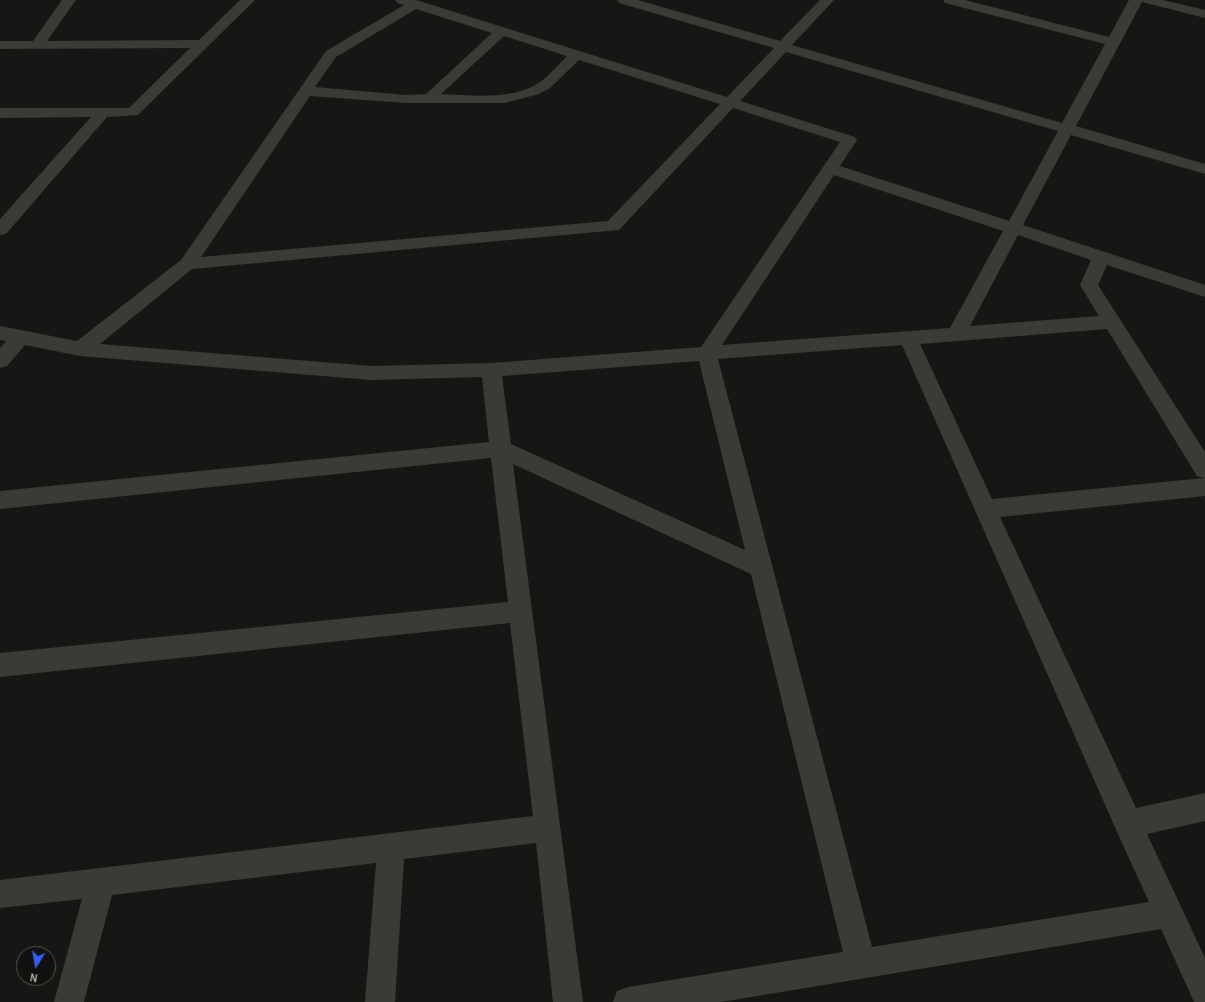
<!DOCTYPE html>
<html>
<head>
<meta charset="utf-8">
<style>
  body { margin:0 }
  #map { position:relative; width:1205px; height:1002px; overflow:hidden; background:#161614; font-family:Karla,sans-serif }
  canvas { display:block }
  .north { position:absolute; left:16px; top:946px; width:40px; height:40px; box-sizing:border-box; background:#11110f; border:1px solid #53524b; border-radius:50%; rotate:191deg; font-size:11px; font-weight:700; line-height:16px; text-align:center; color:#b6b3a6 }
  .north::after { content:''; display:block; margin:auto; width:14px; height:18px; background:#355eed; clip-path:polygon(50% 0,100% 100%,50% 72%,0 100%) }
</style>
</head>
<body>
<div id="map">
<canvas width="1205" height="1002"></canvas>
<div class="north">N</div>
</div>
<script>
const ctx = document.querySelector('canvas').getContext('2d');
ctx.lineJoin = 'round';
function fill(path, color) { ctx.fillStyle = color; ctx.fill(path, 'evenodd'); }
fill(new Path2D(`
  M62,0h14l-29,41 152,-1 41,-40h15l-117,115 -31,2 -101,117 -6,1v-16l91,-102 -91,1v-10h129l61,-60 -190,1v-8h33z
  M395,0h21l311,97 47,-49 -155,-45 -2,-3h21l142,41 40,-41h14l-42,45 270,78 43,-79 -160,-41 -2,-3h22l144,37 20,-37h34l42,10v8l-63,-16 -66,124 129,38v10l-134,-39 -48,90 182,60v12l-98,-32 -9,20 107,167v44l-205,21 136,291 69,-15v28l-58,13 58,124v44h-11l-33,-73 -440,73h-108l4,-11 11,-4 215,-35 -92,-378 -238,-110 70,538h-30l-17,-159 -132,16 -9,143h-30l11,-139 -264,32 -28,107h-30l28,-103 -82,9v-28l533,-64 -23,-193 -510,54v-24l508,-51 -17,-144 -491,51v-18l489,-49 -7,-65 -111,3 -291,-24 -55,-11 -18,21 -7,2v-20l6,-7 -6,-1v-14l77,15 104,-81 145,-209 78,-46 -7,-2zM416,9l76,24 -66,61 -20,1 -91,-8 21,-30zM504,36l63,20c-9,9 -17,19 -27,26 -27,19 -68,13 -99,12zM786,52l272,79 -49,90 -169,-55 17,-26 -2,-3 -115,-36zM579,60l141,44 -112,117 -407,36 109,-161 96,7h99l34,-9 11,-6zM733,108l107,34 -139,205 -210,16 -120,3 -271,-22 92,-75 427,-39zM834,175l169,56 -53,97 -228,17zM1018,235l73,25 -11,25 19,31 -129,10zM1107,329l90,147 7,2 -212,21 -72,-155zM902,345l216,489 31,68 -277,45 -154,-588zM699,361l46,189 -234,-106 -9,-68z`), '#3b3b35');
</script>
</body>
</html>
